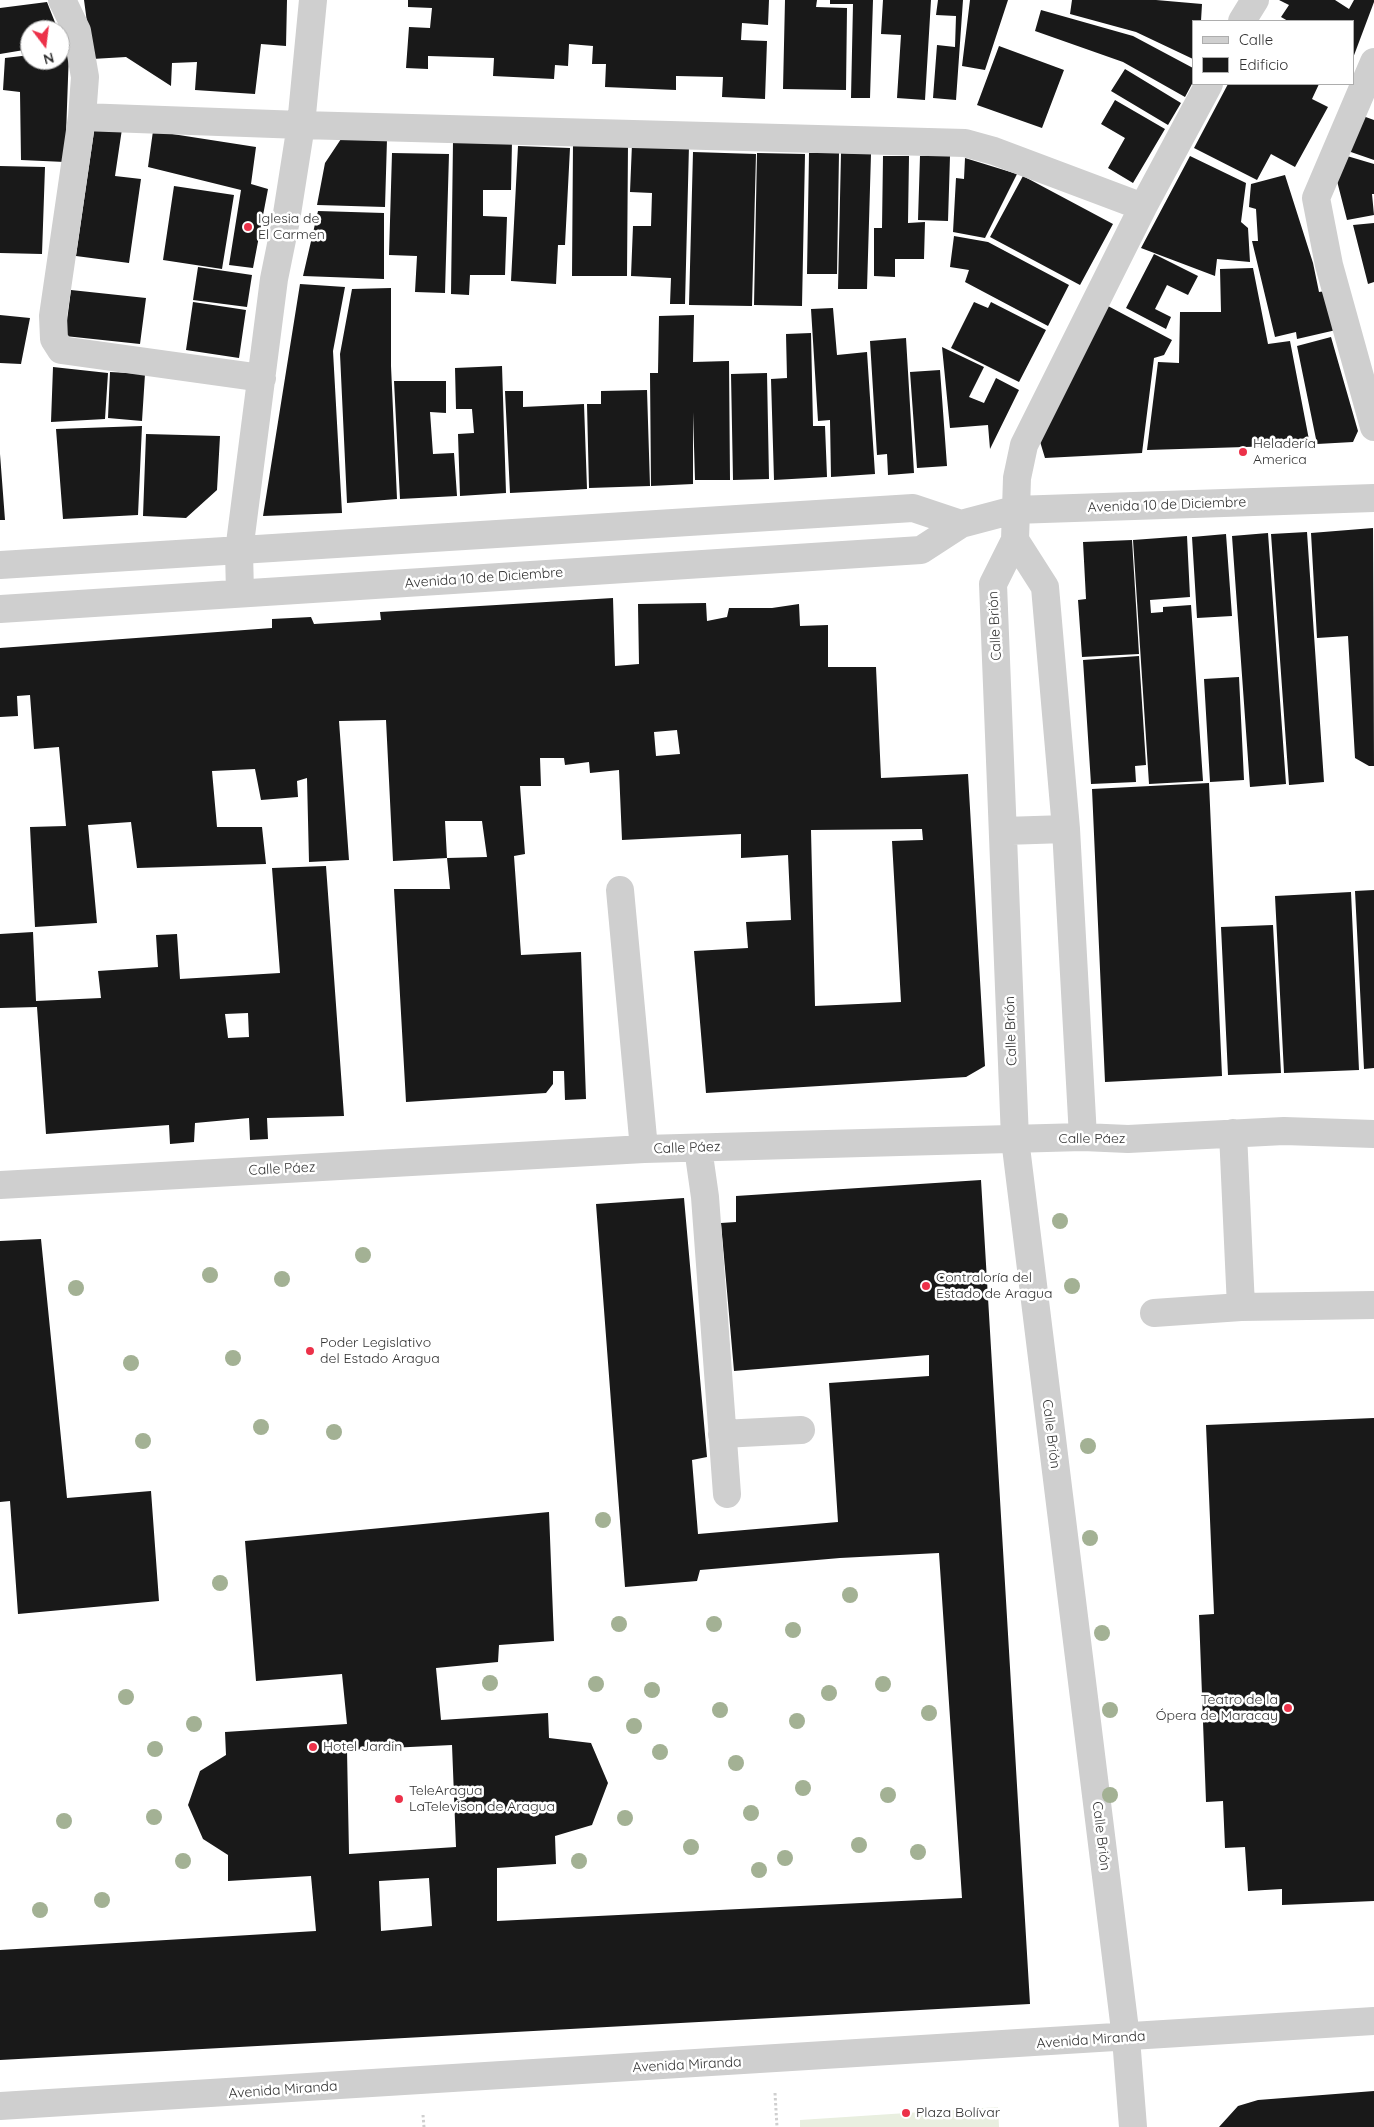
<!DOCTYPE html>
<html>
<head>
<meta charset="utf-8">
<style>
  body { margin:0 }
  #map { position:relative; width:1374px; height:2127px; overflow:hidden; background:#fff; font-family:Quicksand,sans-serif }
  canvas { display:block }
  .legend { position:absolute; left:1192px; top:20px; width:162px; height:65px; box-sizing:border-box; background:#fff; border:1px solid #adadad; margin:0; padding:6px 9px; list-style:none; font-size:15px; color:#323232 }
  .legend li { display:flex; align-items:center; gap:10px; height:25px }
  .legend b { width:25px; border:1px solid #adadad }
  .north { position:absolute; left:20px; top:20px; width:50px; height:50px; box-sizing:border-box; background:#fff; border:1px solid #adadad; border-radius:50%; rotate:165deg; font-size:14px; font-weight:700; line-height:20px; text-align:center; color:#323232 }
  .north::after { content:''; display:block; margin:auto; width:18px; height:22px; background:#ec3149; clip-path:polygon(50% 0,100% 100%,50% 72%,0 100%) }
</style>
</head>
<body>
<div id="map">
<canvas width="1374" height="2127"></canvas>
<ul class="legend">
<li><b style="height:6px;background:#cfcfcf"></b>Calle</li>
<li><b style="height:14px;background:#191919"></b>Edificio</li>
</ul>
<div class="north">N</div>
</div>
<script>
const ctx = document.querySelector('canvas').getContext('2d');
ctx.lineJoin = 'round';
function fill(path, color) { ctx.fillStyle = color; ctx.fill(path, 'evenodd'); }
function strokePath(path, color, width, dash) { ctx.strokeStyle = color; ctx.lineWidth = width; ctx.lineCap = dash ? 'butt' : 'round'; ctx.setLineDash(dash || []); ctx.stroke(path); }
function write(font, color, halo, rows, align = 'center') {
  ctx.font = font + ' Quicksand,sans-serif'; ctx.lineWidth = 5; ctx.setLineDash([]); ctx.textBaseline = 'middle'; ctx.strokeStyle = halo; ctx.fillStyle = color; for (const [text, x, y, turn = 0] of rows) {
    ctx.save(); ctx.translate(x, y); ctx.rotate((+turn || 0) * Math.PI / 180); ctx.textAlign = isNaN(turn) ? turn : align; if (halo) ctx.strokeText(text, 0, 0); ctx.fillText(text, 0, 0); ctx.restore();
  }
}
fill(new Path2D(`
  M998,2107l1,20h-199v-7z`), '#e9efe0');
fill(new Path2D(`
  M84,0h203l-1,46 -25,-2 -6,50 -60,-4 2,-28 -25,1 -1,23 -45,-29 -34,2z
  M408,0h361l-1,25 -26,-2 -1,17 26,1 -2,58 -43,-2 1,-20 -47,-1v14l-71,-3 1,-23h-14l1,-18 -24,-2 -1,22 -13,-1 -1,14 -61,-3 1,-18 -66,-2v13l-22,-1 3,-41 21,1 2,-20 -24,-1z
  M785,0h32l-1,7 31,1 -1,82 -63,-1z
  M830,0h43l-3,98h-19l2,-94h-23z
  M883,0h48l-6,100 -28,-2 4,-63 -20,-1z
  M938,0h25l-7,100 -23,-2 4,-53 18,2 1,-31 -20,-1z
  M970,0h38l-23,70 -23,-4z
  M1072,0h84l46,4 -1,17h-8v38l-57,-27 -66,-18z
  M1279,0h56l14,9 5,-9h20v2l-21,56v-37h-65l-7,-4 8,-12z
  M47,2l11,28h-28v19l-30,5v-46z
  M1041,10l92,26 60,32v14l-8,15 -62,-35 -88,-31z
  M999,46l65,24 -22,58 -65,-23z
  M69,51l-4,111 -44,-2 -1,-68 -17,-2 2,-32 25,-3v5h30v-8z
  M1125,69l56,34 -13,22 -57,-34z
  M1228,84h91l-7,15 16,8 -33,60 -24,-13 -14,26 -63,-32z
  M1115,100l50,29 -32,54 -25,-15 17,-30 -24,-14z
  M1360,115l14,5v40l-26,-9z
  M95,125l27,4 -7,47 26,3 -12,84 -53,-7z
  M153,131l103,16 -5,37 17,5 -15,79 -24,-3 12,-75 -93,-23z
  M341,139h46l-2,68 -68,-2 8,-42z
  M453,141h59l-1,49h-28v26l24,1 -2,58h-35l-1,20 -18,-1z
  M573,143h55l-1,133h-55z
  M632,144l57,1 -4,159h-15l1,-26 -40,-2 2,-50h18l1,-33 -22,-1z
  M518,146l52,2 -5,97h-7l-2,39 -45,-3z
  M693,152l63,2 -4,152 -63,-1z
  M392,153l57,1 -4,139 -30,-1 2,-36 -28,-1z
  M757,153l48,1 -3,152 -48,-1z
  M809,153h30l-2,121h-30z
  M841,153l30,1 -4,135h-29z
  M883,156h26l-1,67 17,-1 -1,37h-29v18l-21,-1v-48h8z
  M920,156h30l-2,65 -30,-1z
  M1190,156l56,27 -5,39 7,6 2,34 -33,-3 -2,17 -74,-28z
  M1347,156l27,8v30h-2l2,21 -27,5 -10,-39z
  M965,158l52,16 -32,64 -32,-6 3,-54 8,1z
  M0,166l45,1 -3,87 -42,-1z
  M1285,175l28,88 6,29 7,-1 10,39 -39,9 -1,-7 -21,5 -23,-96h6l-2,-32 -7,-2 2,-23z
  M1023,176l90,48 -33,61 -90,-48z
  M174,186l60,9 -12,74 -59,-9z
  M318,211l66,2v66l-81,-3z
  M1374,223v59l-6,2 -15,-59z
  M954,236l34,6 81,43 -21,41 -83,-44 4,-12 -19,-3z
  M1154,254l44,22 -10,19 -21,-10 -12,24 16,8 -5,12 -40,-21z
  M198,267l54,8 -5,32 -54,-7z
  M1253,268l15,76 22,-3 20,104 -163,5 11,-88 21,1 1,-51h41l-1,-43z
  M300,284l45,3 -12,64 9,162 -79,3z
  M391,288v78l6,133 -50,4 -7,-149 12,-65z
  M71,290l75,8 -6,46 -75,-8z
  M193,302l53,8 -7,48 -53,-8z
  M974,302l14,6 3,-6 55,28 -27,52 -68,-34z
  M1108,306l64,34 -8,15 -10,3 -12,95 -97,5 -7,-23z
  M833,308l4,47 30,-3 8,122 -44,3 -1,-57 -12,1 -7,-112z
  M0,315l30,3 -9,46 -21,-1z
  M694,315l-1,47 36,-1 1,119h-35l-2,-68v72l-42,2 -1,-113h8l1,-57z
  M811,333l2,93h12l2,51 -53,3 -3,-101 16,-1 -1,-44z
  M1331,337l27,94 -5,11 -36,2 -20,-98z
  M906,338l8,135 -26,2 -1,-21 -10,1 -7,-114z
  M942,347l42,20 -15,30 15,6 12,-25 23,12 -29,59 -2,-24 -38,3z
  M502,366l4,127 -46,3 -2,-62 16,-1 -2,-24h-16l-1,-41z
  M53,367l55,6 -3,46 -54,3z
  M940,370l7,96 -30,2 -7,-96z
  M110,372l35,2 -3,47 -34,-3z
  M767,373l2,106 -36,1 -2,-106z
  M394,381h52v32l-16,-1 3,42 21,-1 3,43 -57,3z
  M647,390l3,96 -61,2 -2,-84h14v-13z
  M505,391h18v16l61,-3 3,85 -77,4z
  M142,426l-4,89 -75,4 -7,-90z
  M146,434l74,2 -3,54 -31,28 -43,-2z
  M0,454l5,66h-5z
  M1373,528l1,238h-5l-14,-8 -7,-122 -31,2 -6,-105z
  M1307,532l17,250 -35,3 -18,-251z
  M1268,533l18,251 -36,3 -18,-251z
  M1226,534l6,82 -35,2 -5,-81z
  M1187,536l3,61 -40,3 1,13 12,-1v-5l28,-2 12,176 -54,3 -16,-244z
  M1132,540l7,114 -57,3 -4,-57 8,-1 -3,-57z
  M613,598l2,68 24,-2 -1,-60 68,-1 1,18 20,-4 2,-9h43l27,-4 1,22 28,-1v42h48l5,111 87,-4 17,292 -19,11 -260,16 -12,-142 54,-3 -2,-26 45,-2 -3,-65 -47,3v-24l-119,6 -3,-70 -29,3 -1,-11 -24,3 -1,-7h-24l1,28h-21l5,68 -11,2 7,99 60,-3 5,147 -21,1 -1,-29h-11v13l-7,9 -140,9 -12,-213h56l-3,-31 -54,3 -7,-141 -47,1 10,139 -40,2 -2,-84 -10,3 1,16 -37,3 -6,-31 -43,2 5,56h45l4,37 -129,4 -6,-46 -43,3 9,98 -62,4 -5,-100 36,-1 -7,-79 -25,2 -4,-54 -13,1 1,20 -18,1v-69l272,-20v-9l39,-2 3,7 67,-4 -1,-8zM677,730l3,24 -24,2 -2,-24zM445,821h37l5,36 -40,1zM922,829l1,11 -31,1 9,161 -86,4 -4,-176z
  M1139,656l7,109 -11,1 1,16 -45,2 -8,-124z
  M1239,677l5,103 -34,2 -6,-103z
  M1209,783l13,293 -117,6 -13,-293z
  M326,866l18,250 -77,2 1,21 -18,1 -1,-22 -54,5 -1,19 -24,2 -1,-19 -123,9 -9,-127 -37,1v-74l33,-2 3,69 65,-3 -3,-27 60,-4 -2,-32 21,-1 3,45 100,-6 -8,-105zM248,1013l1,24 -21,1 -3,-24z
  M1374,890v178l-10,1 -9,-178z
  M1351,892l8,178 -75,3 -9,-177z
  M1273,925l8,148 -53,2 -7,-148z
  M981,1180l49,824 -1030,56v-110l316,-19 -5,-55 -83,5v-26l-25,-16 -15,-34 12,-34 26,-16 -1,-23 122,-8 -5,-50 -86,7 -11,-140 304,-29 5,129 -55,4 -1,17 -62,6 5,52 107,-7 1,25 42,5 17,40 -16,42 -37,11 1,28 -59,4v53l465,-23 -23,-345 -99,5 -140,12 -3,11 -72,6 -29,-383 88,-6 23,259 -15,3 6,74 140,-12 -9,-139 100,-7v-21l-195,16 -13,-148 15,-1v-26zM452,1745l4,102 -107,7 -2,-104zM429,1878l3,48 -51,5 -2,-50z
  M41,1239l26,259 84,-7 8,110 -141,13 -8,-113 -10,1v-261z
  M1374,1418v483l-92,4v-16l-34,2 -3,-44 -20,1 -2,-47 -17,1 -7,-187 15,-1 -8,-189z
  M1374,2091v36h-155l19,-21 20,-6z`), '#191919');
strokePath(new Path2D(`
  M775,2093l2,34
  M423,2115l1,12`), '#cfcfcf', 3, [2.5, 2.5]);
strokePath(new Path2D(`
  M62,0l15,31 8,46 -3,40 -29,199 1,23 7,11 201,28
  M1242,21l13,-21
  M1374,62l-58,136 13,67 45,162
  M82,117l219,8 664,18 29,8 149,56
  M1015,540l30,47 21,242 17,308
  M0,565l913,-57 48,16
  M240,593l-1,-42 35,-272 12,-59 15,-95 12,-125
  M0,609l921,-59 40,-26 53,-14 360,-12
  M1004,831l62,-2
  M620,890l24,259
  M1233,1133l8,174
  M698,1148l7,49 22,297
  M0,1185l644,-36 439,-12 45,2 156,-8 90,3
  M1154,1313l87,-6 133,-2
  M722,1434l79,-4
  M0,2106l1374,-85
  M1133,2127l-7,-89 -111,-899 -22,-555 22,-44 2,-62 7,-33 119,-238 66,-123`), '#cfcfcf', 28);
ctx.fillStyle = '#a3b194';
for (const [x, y] of [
  [1060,1221],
  [363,1255],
  [210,1275],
  [282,1279],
  [1072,1286],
  [76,1288],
  [233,1358],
  [131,1363],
  [261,1427],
  [334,1432],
  [143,1441],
  [1088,1446],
  [603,1520],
  [1090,1538],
  [220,1583],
  [850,1595],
  [619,1624],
  [714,1624],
  [793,1630],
  [1102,1633],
  [490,1683],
  [596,1684],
  [883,1684],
  [652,1690],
  [829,1693],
  [126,1697],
  [720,1710],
  [1110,1710],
  [929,1713],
  [797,1721],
  [194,1724],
  [634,1726],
  [155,1749],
  [660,1752],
  [736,1763],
  [803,1788],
  [888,1795],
  [1110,1795],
  [751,1813],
  [154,1817],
  [625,1818],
  [64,1821],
  [859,1845],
  [691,1847],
  [918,1852],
  [785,1858],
  [183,1861],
  [579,1861],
  [759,1870],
  [102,1900],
  [40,1910]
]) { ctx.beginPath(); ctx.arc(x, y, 8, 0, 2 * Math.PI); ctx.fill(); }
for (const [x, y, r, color] of [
  [248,227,5,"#ec3149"],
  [1243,452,5,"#ec3149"],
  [926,1286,5,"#ec3149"],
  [310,1351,5,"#ec3149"],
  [1288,1708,5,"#ec3149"],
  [313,1747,5,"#ec3149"],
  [399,1799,5,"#ec3149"],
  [906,2113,5,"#ec3149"]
]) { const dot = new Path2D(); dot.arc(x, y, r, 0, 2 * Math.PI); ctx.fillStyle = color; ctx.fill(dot); strokePath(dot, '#fff', 2); }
write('14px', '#323232', '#fff', [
  ["Iglesia de",258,219],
  ["El Carmen",258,235],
  ["Heladería",1253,444],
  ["America",1253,460],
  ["Contraloría del",936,1278],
  ["Estado de Aragua",936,1294],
  ["Poder Legislativo",320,1343],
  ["del Estado Aragua",320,1359],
  ["Teatro de la",1278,1700,"right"],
  ["Ópera de Maracay",1278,1716,"right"],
  ["Hotel Jardin",323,1747],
  ["TeleAragua",409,1791],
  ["LaTelevison de Aragua",409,1807],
  ["Plaza Bolívar",916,2113]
], 'left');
write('14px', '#323232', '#fff', [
  ["Avenida 10 de Diciembre",1167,505,-2],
  ["Avenida 10 de Diciembre",484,578,-4],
  ["Calle Brión",995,626,-93],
  ["Calle Brión",1011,1031,-92],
  ["Calle Páez",1092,1139],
  ["Calle Páez",687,1148,-2],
  ["Calle Páez",282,1169,-3],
  ["Calle Brión",1051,1434,83],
  ["Calle Brión",1101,1836,83],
  ["Avenida Miranda",1091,2040,-4],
  ["Avenida Miranda",687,2065,-3],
  ["Avenida Miranda",283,2090,-4]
]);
</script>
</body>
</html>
